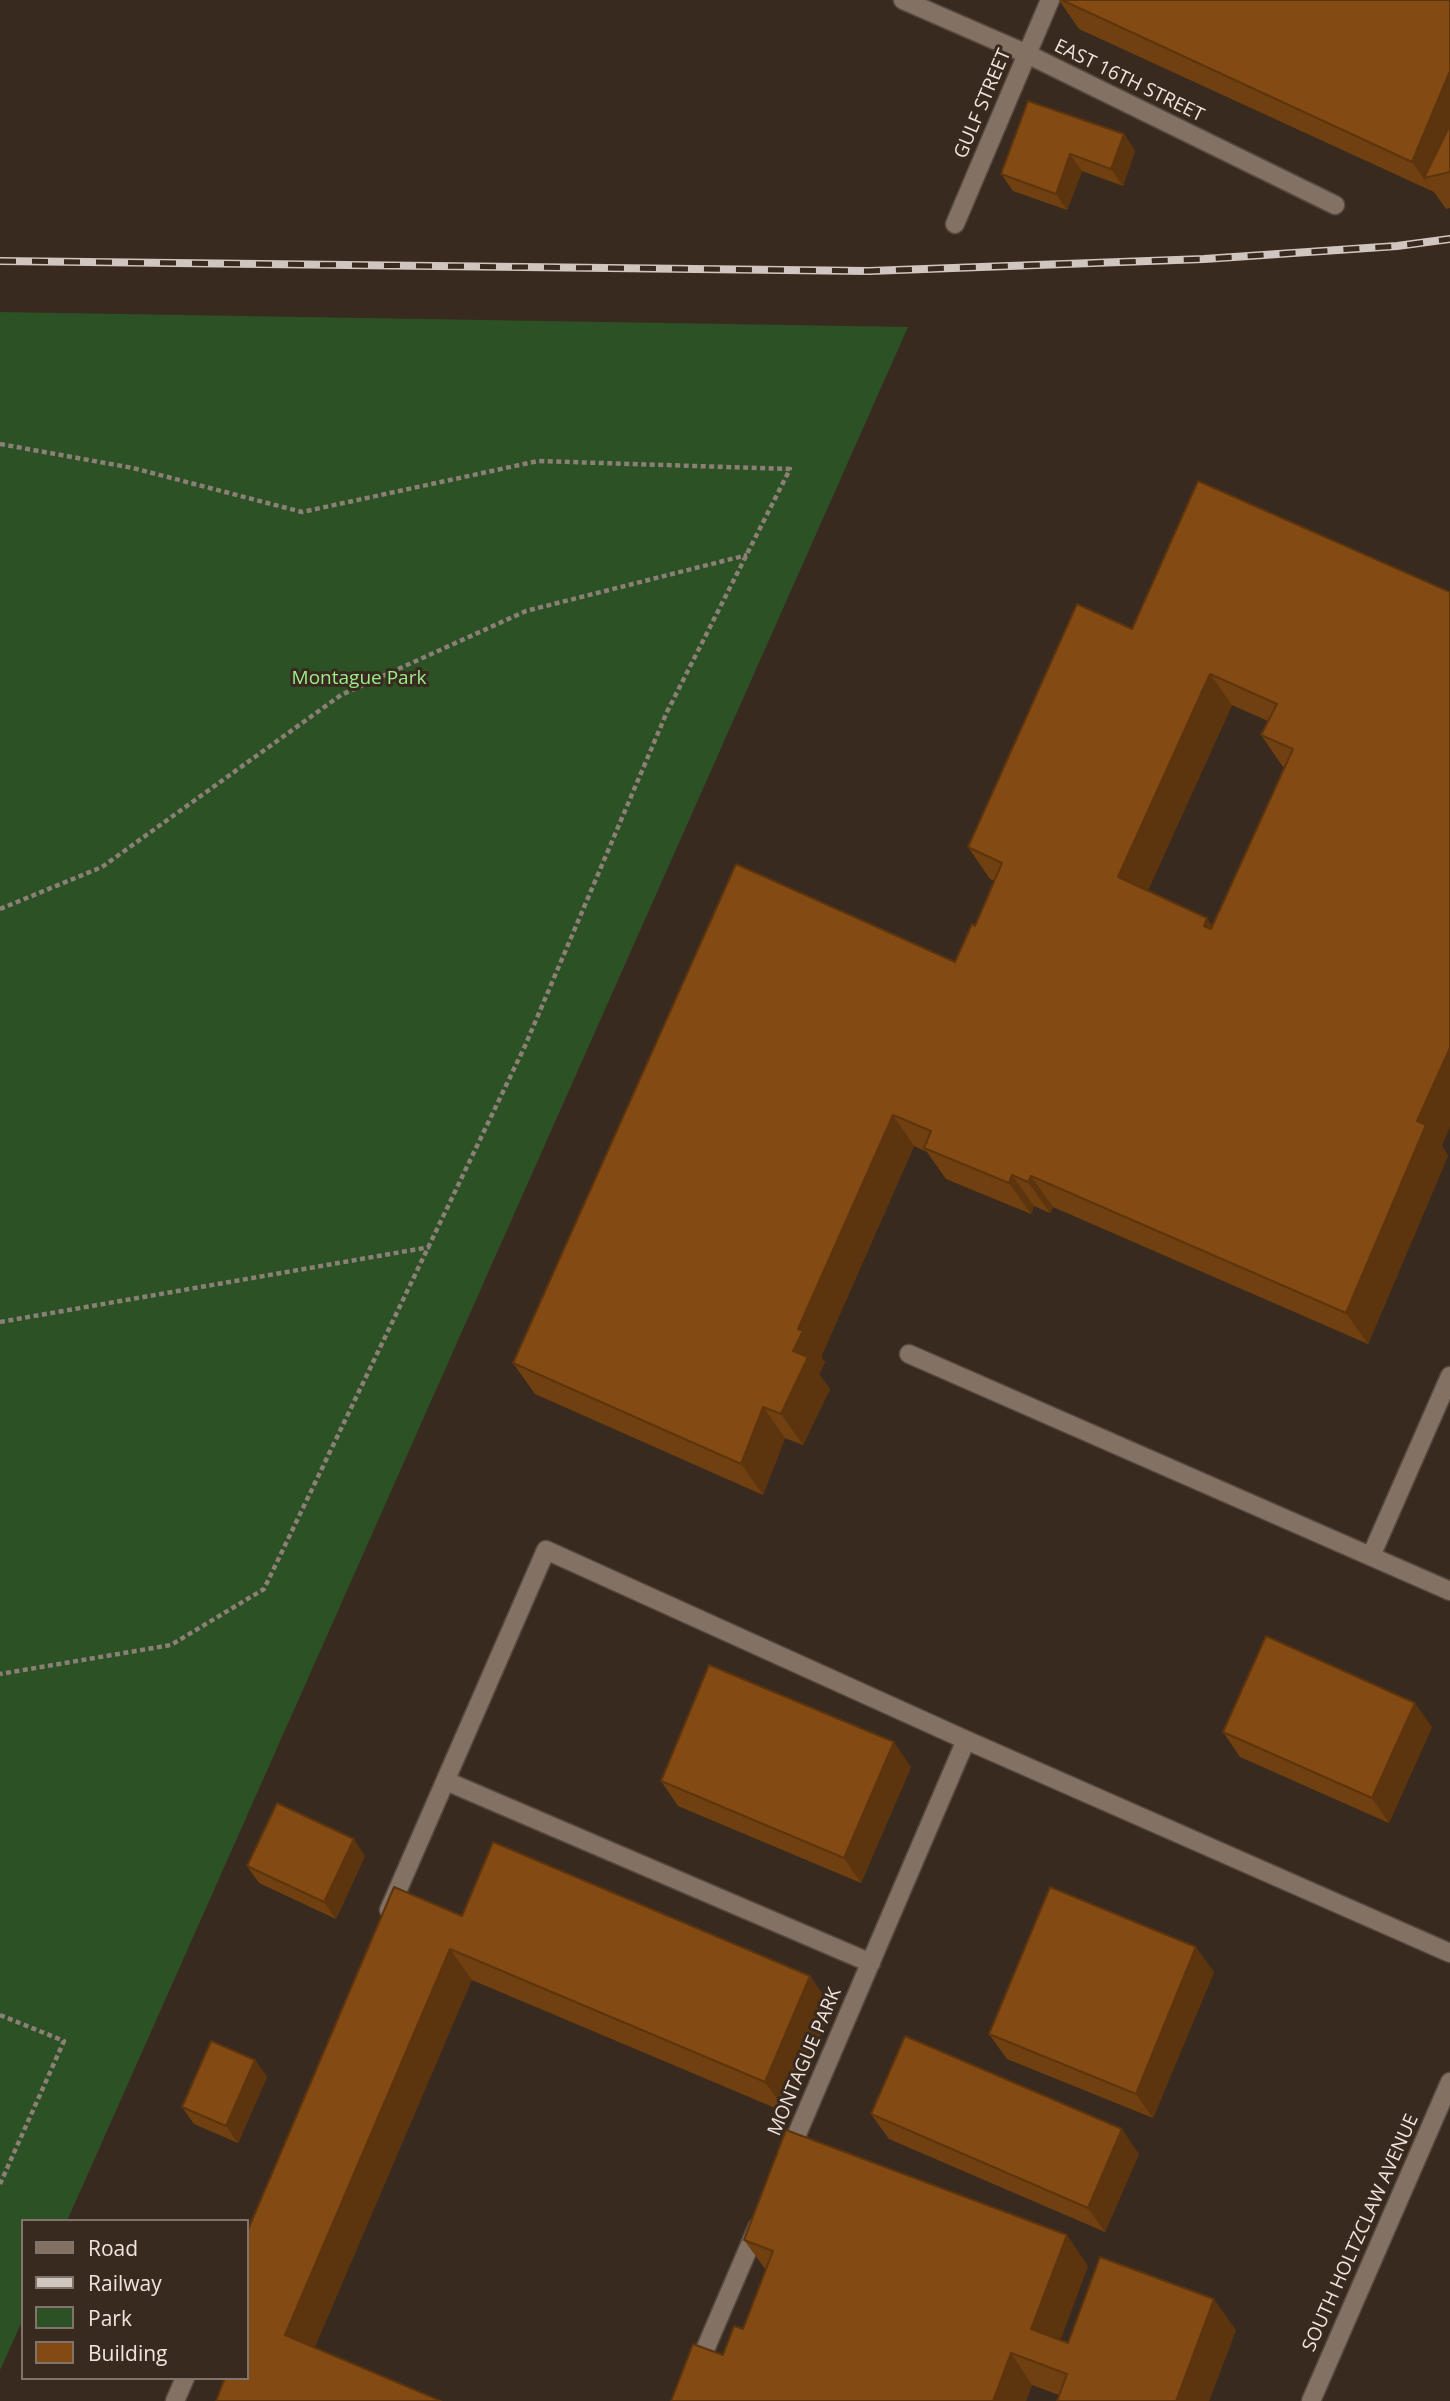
<!DOCTYPE html>
<html>
<head>
<meta charset="utf-8">
<style>
  body { margin:0 }
  #map { position:relative; width:1450px; height:2401px; overflow:hidden; background:#392a1f; font-family:"Open Sans",sans-serif }
  canvas { display:block }
  .legend { position:absolute; left:21px; top:2219px; width:228px; height:161px; box-sizing:border-box; background:#392a1f; border:2px solid #81746b; margin:0; padding:9px 12px; list-style:none; font-size:21px; color:#eee4dd }
  .legend li { display:flex; align-items:center; gap:14px; height:35px }
  .legend b { width:35px; border:2px solid #81746b }
</style>
</head>
<body>
<div id="map">
<canvas width="1450" height="2401"></canvas>
<ul class="legend">
<li><b style="height:9px;background:#837164"></b>Road</li>
<li><b style="height:9px;background:#d1c6bf"></b>Railway</li>
<li><b style="height:19px;background:#2c5125"></b>Park</li>
<li><b style="height:19px;background:#834a13"></b>Building</li>
</ul>
</div>
<script>
const ctx = document.querySelector('canvas').getContext('2d');
ctx.lineJoin = 'round';
function fill(path, color) { ctx.fillStyle = color; ctx.fill(path, 'evenodd'); }
function strokePath(path, color, width, dash) { ctx.strokeStyle = color; ctx.lineWidth = width; ctx.lineCap = dash ? 'butt' : 'round'; ctx.setLineDash(dash || []); ctx.stroke(path); }
function write(font, color, halo, rows, align = 'center') {
  ctx.font = font + ' "Open Sans",sans-serif'; ctx.lineWidth = 6; ctx.setLineDash([]); ctx.textBaseline = 'middle'; ctx.strokeStyle = halo; ctx.fillStyle = color; for (const [text, x, y, turn = 0] of rows) {
    ctx.save(); ctx.translate(x, y); ctx.rotate((+turn || 0) * Math.PI / 180); ctx.textAlign = isNaN(turn) ? turn : align; if (halo) ctx.strokeText(text, 0, 0); ctx.fillText(text, 0, 0); ctx.restore();
  }
}
fill(new Path2D(`
  M0,312l908,15 -841,1894h-44v98l-23,51z`), '#2c5125');
const lane = new Path2D(`
  M909,1354l541,237
  M1371,1556l79,-180`);
const street = new Path2D(`
  M903,0l124,54 308,151
  M955,224l95,-224
  M446,1781l425,182
  M389,1910l157,-360 420,190 484,213
  M788,2155l178,-415
  M175,2401l10,-23
  M683,2401l75,-175`);
const secondary = new Path2D(`
  M1311,2401l139,-319`);
strokePath(lane, '#56493f', 21);
strokePath(street, '#56493f', 21);
strokePath(secondary, '#56493f', 21);
strokePath(new Path2D(`
  M0,444l133,24 169,44 236,-51 252,8 -123,243 -142,334 -261,543 -93,56 -171,29
  M0,909l102,-42 239,-172 185,-84 221,-56
  M0,1322l430,-75
  M0,2015l64,26 -64,143`), '#8c7f76', 4.5, [5, 3.5]);
strokePath(lane, '#837164', 18);
strokePath(street, '#837164', 18);
strokePath(secondary, '#837164', 18);
const rail = new Path2D(`
  M0,261l869,10 335,-12 193,-13 53,-7`);
strokePath(rail, '#d1c6bf', 8);
strokePath(rail, '#392a1f', 5, [16]);
fill(new Path2D(`
  M1059,0h391v208l-4,1 -12,-17 -355,-163z
  M1124,134l11,17 -12,35 -41,-15 -15,39 -54,-19 -12,-17z
  M1198,481l244,665 6,10 -80,188 -315,-137 -3,6 -16,-7 -3,8 -85,-35 -19,-27 -13,-6 -93,211 4,5 -6,12 11,15 -27,56 -18,-7 -22,57 -228,-101 -22,-31 442,-401 20,-36 20,-45 -5,-2 -22,-32 164,-218zM1232,705l36,16 -7,14 22,32h2l-72,159 -65,-36z
  M1432,1727l-43,96 -149,-66 -17,-25z
  M911,1767l-50,116 -183,-77 -17,-25z
  M365,1856l-29,63 -77,-36 -12,-17z
  M462,1916l348,60 22,32 -45,105 -315,-133 -256,421z
  M1214,1972l-61,146 -146,-59 -18,-25z
  M255,2060l12,17 -29,66 -44,-19 -12,-17z
  M871,2114l268,40 -34,78 -216,-93z
  M744,2240l344,26 -28,74 8,3 168,-13 -27,71h-152l2,-6 -27,-10 -6,16h-355l52,-46 20,-26 23,-59z`), '#714010');
fill(new Path2D(`
  M1450,71v83l-26,24 10,15 -22,-31z
  M1124,134l11,17 -12,35 -12,-17z
  M1070,154l12,17 -15,39 -11,-16z
  M1210,674l22,31 -92,203 -22,-31z
  M1207,918l22,31 -25,-23z
  M1450,1048v79l-8,19 6,10 -80,188 -22,-31 71,-192z
  M893,1115l21,31 -93,211 4,5 -6,12 11,15 -27,56 -22,-31 17,-85z
  M1012,1175l22,31 -3,8 -22,-31z
  M1031,1176l22,31 -3,6 -22,-31z
  M763,1407l22,31 -22,57 -22,-31z
  M1415,1703l17,24 -43,96 -17,-25z
  M894,1742l17,25 -50,116 -17,-25z
  M354,1839l11,17 -29,63 -12,-17z
  M1196,1947l18,25 -61,146 -17,-24z
  M450,1949l22,31 -165,386 -22,-31z
  M810,1976l22,32 -45,105 -22,-31z
  M255,2060l12,17 -29,66 -12,-17z
  M1122,2129l17,25 -34,78 -17,-24z
  M1067,2235l21,31 -35,94 -22,-31z
  M1214,2299l22,31 -27,71h-33z
  M1011,2353l21,32 -6,16h-33z`), '#5c340d');
const building = new Path2D(`
  M1062,0h388v71l-38,91z
  M1028,101l96,33 -13,35 -41,-15 -14,40 -55,-20z
  M1450,125v47l-26,6z
  M1198,481l252,111v456l-33,73 9,4 -80,188 -315,-137 -3,6 -16,-7 -3,8 -85,-35 7,-17 -38,-16 -95,214 5,2 -10,20 15,6 -27,57 -18,-7 -22,57 -228,-101 223,-499 219,98 17,-38 3,2 27,-63 -34,-16 109,-243 55,25zM1210,674l67,30 -16,31 32,14 -82,180 -7,-3 3,-8 -89,-41z
  M1266,1636l149,67 -43,95 -149,-66z
  M709,1665l185,77 -50,116 -183,-77z
  M277,1803l77,36 -30,63 -77,-36z
  M493,1842l317,134 -45,106 -315,-133 -165,386 156,66h-225l9,-23h22v-146l147,-345 68,29z
  M1050,1887l146,60 -60,147 -147,-60z
  M905,2036l217,93 -34,79 -217,-94z
  M211,2041l44,19 -29,66 -44,-19z
  M786,2130l281,105 -36,94 37,14 32,-86 114,42 -38,102h-119l10,-27 -56,-21 -18,48h-322l22,-57 30,11 11,-29 9,3 30,-78 -29,-11z`);
fill(building, '#834a13');
strokePath(building, '#5c340d', 2);
write('19px', '#eee4dd', '#392a1f', [
  ["EAST 16TH STREET",1129,81,26],
  ["GULF STREET",983,104,-67],
  ["MONTAGUE PARK",805,2062,-67],
  ["SOUTH HOLTZCLAW AVENUE",1361,2233,-66]
]);
write('19px', '#9aee8a', '#392a1f', [
  ["Montague Park",359,679]
]);
</script>
</body>
</html>
